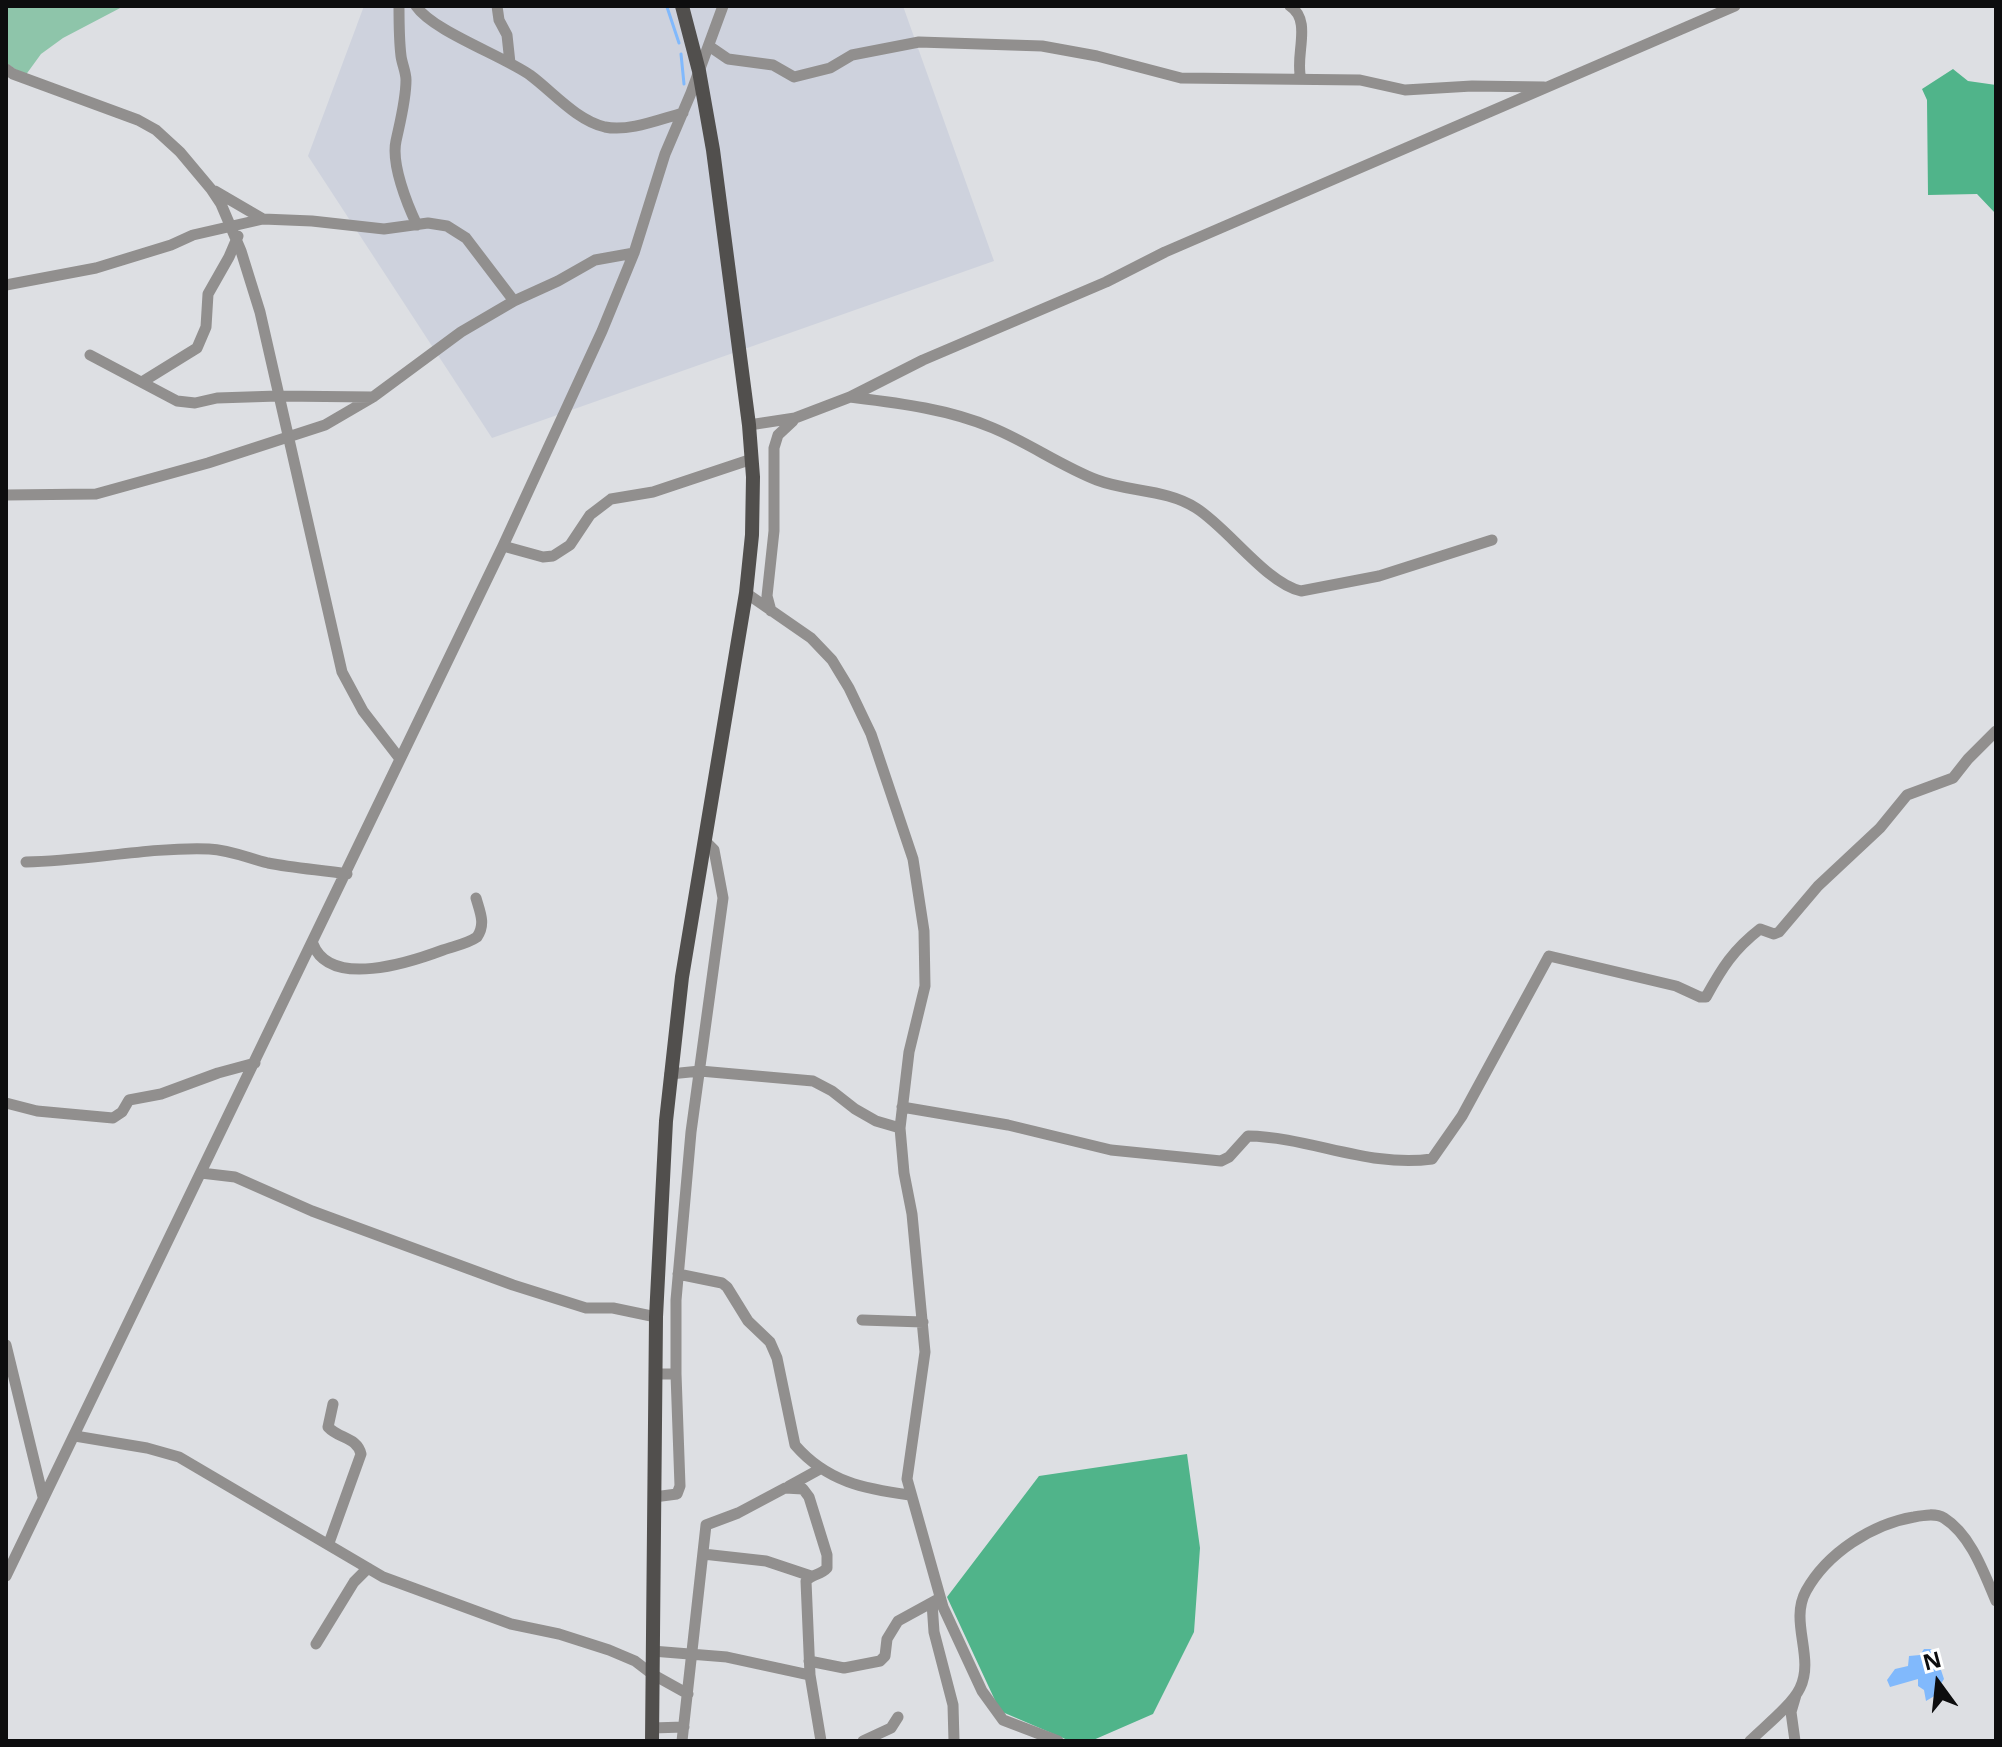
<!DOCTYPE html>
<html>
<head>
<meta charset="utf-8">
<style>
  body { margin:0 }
  #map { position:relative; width:2002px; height:1747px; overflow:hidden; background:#dddfe3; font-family:"Noto Sans",sans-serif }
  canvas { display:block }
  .frame { position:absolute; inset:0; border:8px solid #0d0d0e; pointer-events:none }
  .north { position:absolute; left:1898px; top:1643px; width:80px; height:80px; -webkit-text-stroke:6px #fff; paint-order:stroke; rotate:345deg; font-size:22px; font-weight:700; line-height:32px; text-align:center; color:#0d0d0e }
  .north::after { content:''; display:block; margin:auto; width:28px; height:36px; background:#0d0d0e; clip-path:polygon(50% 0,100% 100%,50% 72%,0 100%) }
</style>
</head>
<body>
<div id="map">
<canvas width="2002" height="1747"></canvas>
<div class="frame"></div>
<div class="north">N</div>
</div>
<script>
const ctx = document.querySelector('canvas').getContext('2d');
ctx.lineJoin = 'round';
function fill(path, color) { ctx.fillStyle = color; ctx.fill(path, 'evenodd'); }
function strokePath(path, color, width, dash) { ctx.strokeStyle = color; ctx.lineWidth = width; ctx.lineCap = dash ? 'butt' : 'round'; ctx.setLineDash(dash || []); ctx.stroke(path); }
fill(new Path2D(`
  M364,6h539l91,255 -502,177 -184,-282z`), '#ced2dd');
fill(new Path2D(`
  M6,6h118l-61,32 -22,16 -16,22 -17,-12z`), '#8ec5aa');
fill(new Path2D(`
  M1953,69l15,12 28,4 -1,128 -18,-19 -49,1 -1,-95 -5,-11z
  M1187,1454l13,94 -6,84 -41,82 -62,27h-21l-70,-30 -53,-114 92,-121z`), '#50b48a');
fill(new Path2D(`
  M1924,1649h7l4,4 -1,5 5,6 5,15 -9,14 1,2 -10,6 -2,-11 -6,-4v-7l-28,8 -3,-7 8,-11 13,-3 1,-10 11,-1z`), '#81b9fc');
strokePath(new Path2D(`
  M667,7l12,36
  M681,54l3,30`), '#81b9fc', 3);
strokePath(new Path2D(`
  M399,6c0,16 0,34 2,50 1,8 5,16 5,24 0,20 -6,42 -10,61 -5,23 11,63 21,84
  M416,6c17,25 85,49 114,69 23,17 46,45 75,52 24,5 55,-8 78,-14
  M497,6l2,14 8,15 3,28
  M1290,6c23,15 4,50 11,73
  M709,46l19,13 45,6 21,12 36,-9 22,-13 67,-13 123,4 55,10 84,22 179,2 45,10 67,-4 72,1
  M6,69l7,5 125,46 18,10 24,22 31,37 10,15 20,47 19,61 82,360 21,39 37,48
  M215,191l48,28 49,2 72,8 44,-6 19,3 19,12 48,63
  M6,285l90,-17 75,-23 22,-10 70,-16
  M90,355l87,46 18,2 22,-5 61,-2 94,1
  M142,382l55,-34 9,-21 2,-33 21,-37 9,-21
  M850,397c48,6 99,12 143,31 36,15 68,38 104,52 31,12 70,9 99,28 32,20 70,75 105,83l78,-15 113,-36
  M749,425l46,-7 55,-21 73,-37 183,-78 59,-30 570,-246
  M6,495l90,-1 112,-31 117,-38 48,-28 88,-65 53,-31 44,-20 37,-21 39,-7
  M503,546l40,11 10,-1 17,-11 20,-30 21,-16 42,-7 99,-33
  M746,593l65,45 21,22 17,28 22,46 42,125 11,72 1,55 -16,66 -9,76 4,45 8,41 13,138 -18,127 36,128 39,84 21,29 55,21
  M771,611l-4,-15 7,-65v-83l4,-13 15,-14
  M26,862c62,-1 121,-15 183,-13 21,1 39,9 59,14 26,5 53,7 79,11
  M313,944c17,45 98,18 130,6 11,-4 24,-6 34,-13 9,-13 3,-25 -1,-39
  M670,1074l30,-3 113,10 19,10 23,18 21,12 24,7
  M6,1103l31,8 76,7 9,-6 7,-12 32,-6 57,-21 37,-10
  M902,1107l106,18 103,25 110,11 8,-4 19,-21c62,1 121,32 184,23l30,-43 87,-160 127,30 24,11h6c16,-29 27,-47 54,-68l14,5 5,-2 39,-46 62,-58 27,-33 46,-17 15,-19 28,-28
  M201,1173l34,4 77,34 201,74 73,23h27l43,9
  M678,1274l44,9 5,4 21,34 22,21 7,16 18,87c32,37 70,44 115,50
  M862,1320l61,2
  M6,1345l37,152
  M676,1374v-74l15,-168 32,-234 -9,-48 -10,-10
  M75,1436l72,12 32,9 204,120 128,47 48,10 50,16 26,11 17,13 36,20
  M789,1486l31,-17
  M654,1497l23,-3 3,-8 -4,-112h-21
  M329,1543l32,-89c-4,-17 -22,-15 -33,-27l5,-23
  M703,1554l63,7 45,15
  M6,1576l497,-1030 99,-215 32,-78 31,-99 26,-61 32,-87
  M932,1603l2,29 19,73 1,36
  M316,1644l38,-62 14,-14
  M652,1651l75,6 83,18
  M809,1661l35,7 36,-7 5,-5 2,-17 11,-18 42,-23
  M652,1728l32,-1
  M682,1741l24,-216 32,-12 47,-25 18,1 6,8 18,58v13c-6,7 -15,6 -21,13l4,94 11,66
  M863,1741l28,-13 7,-11
  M1750,1741c14,-14 42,-36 50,-53 15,-31 -11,-66 6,-97 21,-38 66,-67 108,-74 10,-2 22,-4 30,1 27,17 40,55 52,83
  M1795,1741l-4,-29 5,-17`), '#918f8e', 11);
strokePath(new Path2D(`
  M652,1741l4,-424 10,-196 16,-144 64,-384 6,-58 1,-58 -4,-52 -36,-275 -14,-79 -17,-65`), '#514f4d', 14);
</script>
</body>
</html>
